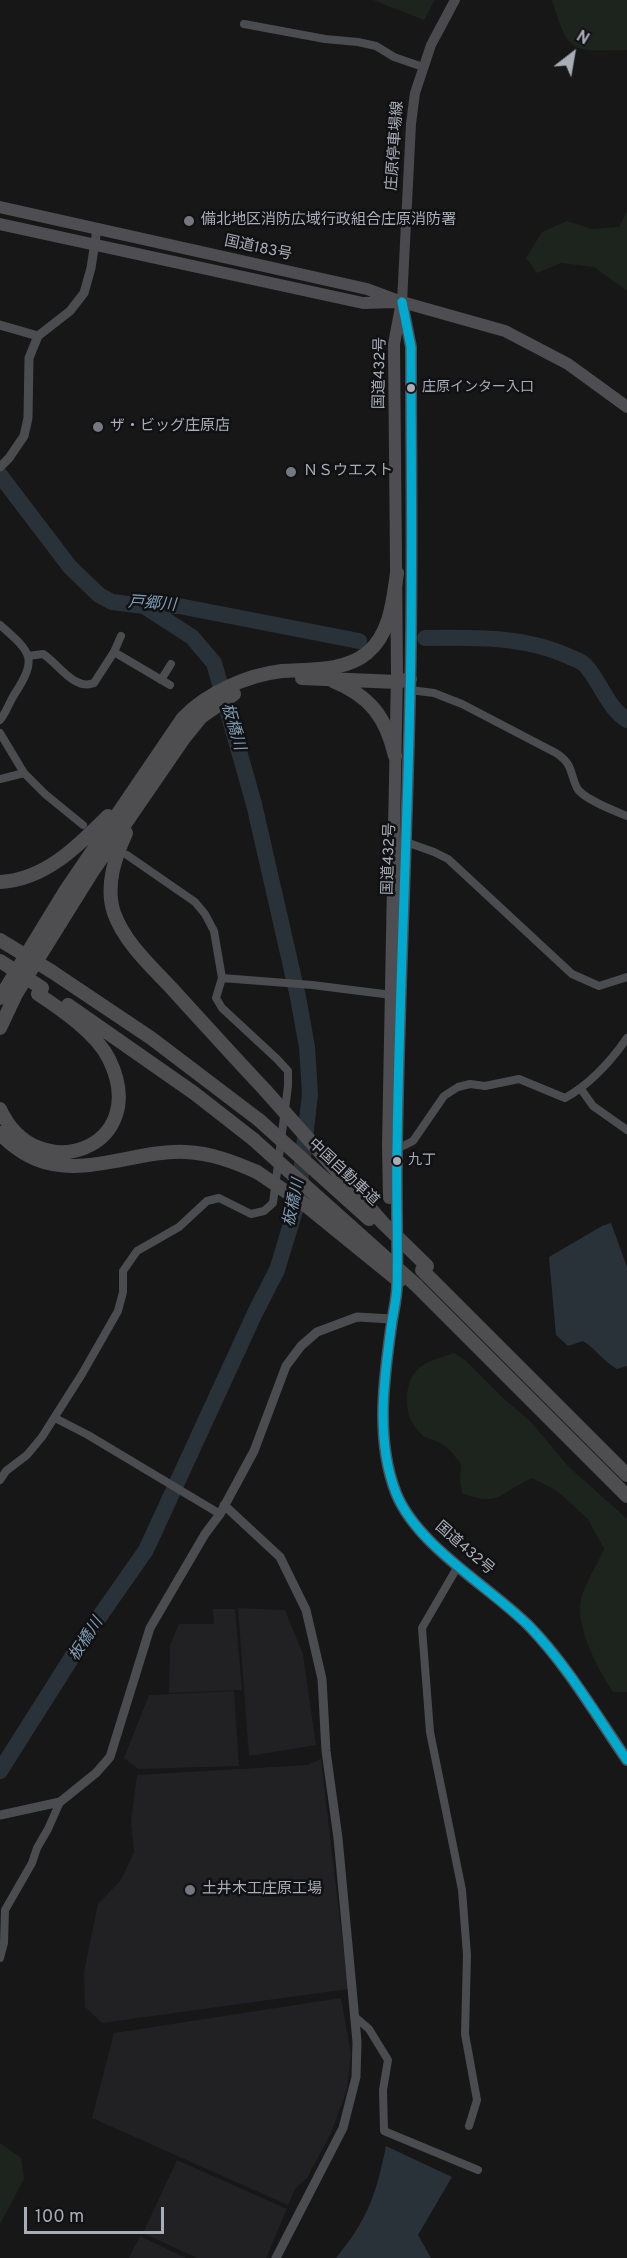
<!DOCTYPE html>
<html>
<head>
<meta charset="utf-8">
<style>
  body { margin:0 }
  #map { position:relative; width:627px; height:2258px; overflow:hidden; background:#171717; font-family:Overpass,sans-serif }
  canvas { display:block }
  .north { position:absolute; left:543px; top:24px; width:60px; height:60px; -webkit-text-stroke:4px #111113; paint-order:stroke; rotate:31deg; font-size:16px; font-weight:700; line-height:24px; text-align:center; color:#a8adb8 }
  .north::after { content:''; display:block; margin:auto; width:21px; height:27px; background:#a8adb8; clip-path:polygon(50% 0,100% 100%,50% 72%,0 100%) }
  .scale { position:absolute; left:24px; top:2207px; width:140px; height:27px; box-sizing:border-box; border:3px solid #a8adb8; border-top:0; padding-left:8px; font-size:18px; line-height:21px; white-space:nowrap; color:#a8adb8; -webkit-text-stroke:4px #111113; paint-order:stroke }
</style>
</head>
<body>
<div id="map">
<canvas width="627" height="2258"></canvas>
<div class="north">N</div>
<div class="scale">100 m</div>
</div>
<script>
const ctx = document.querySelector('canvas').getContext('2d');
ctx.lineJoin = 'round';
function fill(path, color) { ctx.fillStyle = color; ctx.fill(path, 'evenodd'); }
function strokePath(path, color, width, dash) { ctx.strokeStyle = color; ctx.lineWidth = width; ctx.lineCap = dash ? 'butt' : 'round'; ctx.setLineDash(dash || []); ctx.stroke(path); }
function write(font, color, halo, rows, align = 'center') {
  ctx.font = font + ' Overpass,"Noto Sans JP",sans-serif'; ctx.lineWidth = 5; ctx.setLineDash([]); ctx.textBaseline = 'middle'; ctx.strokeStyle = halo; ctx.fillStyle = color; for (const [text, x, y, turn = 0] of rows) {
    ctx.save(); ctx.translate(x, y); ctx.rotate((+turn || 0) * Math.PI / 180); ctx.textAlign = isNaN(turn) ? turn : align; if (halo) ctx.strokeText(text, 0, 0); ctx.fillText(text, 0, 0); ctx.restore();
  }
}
fill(new Path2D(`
  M238,1608l47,2 18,44 13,91 -67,11z
  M213,1609h22l7,81 -73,3 1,-48 9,-21h35z
  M234,1691l5,75 -101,3 -14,-11 25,-63z
  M321,1759l27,230 -246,34 -17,-16 -1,-35 14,-68 23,-24 13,-28 -3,-31 6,-46 170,-10z
  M341,1998l10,56 -4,36 -16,43 -24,45 -12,11 -7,16 -196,-87 22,-85z
  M177,2160l110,49 -21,49h-69l-54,-25z
  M140,2236l46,22h-57z`), '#212123');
fill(new Path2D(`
  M373,0h62l-11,20z
  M552,0h75v50c-55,1 -58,6 -75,-50z
  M627,212v79l-33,-24 -33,-4 -24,10 -11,-15 16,-26 25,-11 25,8 27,-2z
  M454,1353l11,7 38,38 27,23 39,46 58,52v173h-14c-15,-23 -40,-68 -31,-96 5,-16 15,-31 22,-47l-16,-30 -32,-29 -24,-12c-31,14 -33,30 -70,15l-2,-12 1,-17c-10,-14 -19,-23 -37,-27 -4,-4 -9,-9 -12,-15 -8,-14 -7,-43 7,-54 10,-8 23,-11 35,-15z
  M0,2143l21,15 3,21 -24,45z`), '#1d241e');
fill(new Path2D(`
  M611,1223l16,44v99l-10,3c-13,-7 -21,-20 -34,-28l-15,5 -12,-11 -7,-78 53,-31z
  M386,2146l66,31 -34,58 13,23h-95c32,-39 40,-63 50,-112z`), '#2a3239');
strokePath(new Path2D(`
  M0,475l70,92 29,28 13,7 32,4h35l180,35
  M425,638c48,-1 100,-2 145,19 5,2 12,4 16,9 15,17 21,41 41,54
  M0,1771l79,-125 67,-96 109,-237 22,-43 21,-69 12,-107 -3,-47 -9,-50 -44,-193 -40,-141 -22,-26 -48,-31`), '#2a3239', 16);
strokePath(new Path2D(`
  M244,24l81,15 33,3 18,4 18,11 29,10
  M0,625c32,28 38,33 14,70 -5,8 -8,18 -14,25
  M114,652l7,-16
  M28,656l15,-2c15,9 31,37 51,29l20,-31 56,33
  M161,680l10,-16
  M410,690l24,3 28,11 94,49c18,12 13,19 21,35 6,11 38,23 50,28
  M0,733l24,40 21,21 38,31
  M0,779l24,-6
  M406,842l28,10 14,7 124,115 27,12 28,-9
  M222,978l90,7 80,10
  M581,1089l12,17 34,24
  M397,1149l16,-8 31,-45 14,-9 12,-3 15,2 34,-7 46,19c25,-14 46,-37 62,-60
  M55,1418l33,17 132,79
  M0,1480l6,-9 21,-16 15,-18 40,-63 36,-63 5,-19v-21l14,-20 42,-24 28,-26 12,-3 32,16 13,-3 9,-8 15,-117v-15l-11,-12 -55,-51 -6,-10 6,-20 -8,-47 -9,-17 -10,-12 -68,-47
  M458,1566l-36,62 8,104 32,158 5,65 -2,79 12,66 -8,26
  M0,1958l4,-15 1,-33 27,-47 5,-15 11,-19 12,-27
  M355,2017l14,12 19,31 -5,30 1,41 94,39`), '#4b4c50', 8);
strokePath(new Path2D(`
  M0,325l38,11
  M0,467l9,-9 15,-22 4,-18 1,-60 9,-22 32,-25 14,-18 7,-25 6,-39
  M224,1505l56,52 26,53 16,69 4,72 12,87 19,204 -1,35 -13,51 -67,130
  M0,1815l60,-13 36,-29 14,-16 40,-129 55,-94 15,-20 34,-63 32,-85 15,-20 16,-14 40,-15 35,2`), '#4b4c50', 9);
strokePath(new Path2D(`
  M402,302l9,-178 4,-31 16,-48 24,-45`), '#4a4a4e', 10);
strokePath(new Path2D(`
  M0,207l367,82 35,13 103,29 63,33 59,43
  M0,224l363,79 32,-1
  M402,302l9,45c0,116 2,232 -1,348 -3,151 -11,302 -13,453 -1,45 1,91 0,136 0,13 -3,25 -5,37 -8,56 -17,119 4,172 21,53 93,93 133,133 38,39 67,89 98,134
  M389,1198l-1,-53 9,-471 -3,-330 7,-37`), '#4e4e52', 12);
strokePath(new Path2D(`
  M302,678l95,4 13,-3
  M333,681c37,15 53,36 62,75
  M126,833c-11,24 -21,53 -12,80 11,31 40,56 61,79 30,33 60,66 90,98
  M0,882c45,-2 78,-36 108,-66
  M51,971l100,67 108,82
  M0,998l66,-108 117,-172c24,-25 64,-43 99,-47 26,-2 62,1 85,-18 23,-18 26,-52 30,-80
  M68,1005l126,88 59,46
  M0,1028l16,-34 76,-122 92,-134 17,-21 33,-23
  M0,1109c36,80 153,40 109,-50 -13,-26 -47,-49 -71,-65
  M0,1133c6,8 16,15 24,20 51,31 109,-4 162,-1 25,1 48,10 71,20
  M422,1270l205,205
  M416,1285l211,211`), '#4e4e51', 14);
strokePath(new Path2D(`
  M0,940l51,31
  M0,961l42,27
  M265,1090l118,133 44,43
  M259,1120l110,99
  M253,1139l163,146
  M257,1172l46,31 96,78`), '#4e4e51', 14);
strokePath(new Path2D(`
  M402,302l9,45c0,116 2,232 -1,348 -3,151 -11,302 -13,453 -1,45 1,91 0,136 0,13 -3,25 -5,37 -8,56 -17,119 4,172 21,53 93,93 133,133 38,39 67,89 98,134`), '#00a9ce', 9);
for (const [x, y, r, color] of [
  [189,221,6,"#757880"],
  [411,388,5,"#a8adb8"],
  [98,427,6,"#757880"],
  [291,472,6,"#757880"],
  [397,1161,5,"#a8adb8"],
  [190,1890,6,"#757880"]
]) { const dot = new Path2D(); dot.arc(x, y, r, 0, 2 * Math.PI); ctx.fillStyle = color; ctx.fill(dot); strokePath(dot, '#111113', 2); }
write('14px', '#a8adb8', '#111113', [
  ["庄原インター入口",422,388],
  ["九丁",408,1161]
], 'left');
write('15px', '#a8adb8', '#111113', [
  ["庄原停車場線",396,146,-86],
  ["国道183号",258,249,12],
  ["国道432号",381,373,-89],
  ["国道432号",390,859,-88],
  ["中国自動車道",343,1173,43],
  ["国道432号",464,1549,41]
]);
write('15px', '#a8adb8', '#111113', [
  ["備北地区消防広域行政組合庄原消防署",201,221],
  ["ザ・ビッグ庄原店",110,427],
  ["ＮＳウエスト",303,472],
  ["土井木工庄原工場",202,1890]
], 'left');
write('italic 16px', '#7f9bb3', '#111113', [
  ["戸郷川",152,605,4],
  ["板橋川",232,727,74],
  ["板橋川",295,1203,-78],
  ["板橋川",87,1640,-57]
]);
</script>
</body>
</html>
